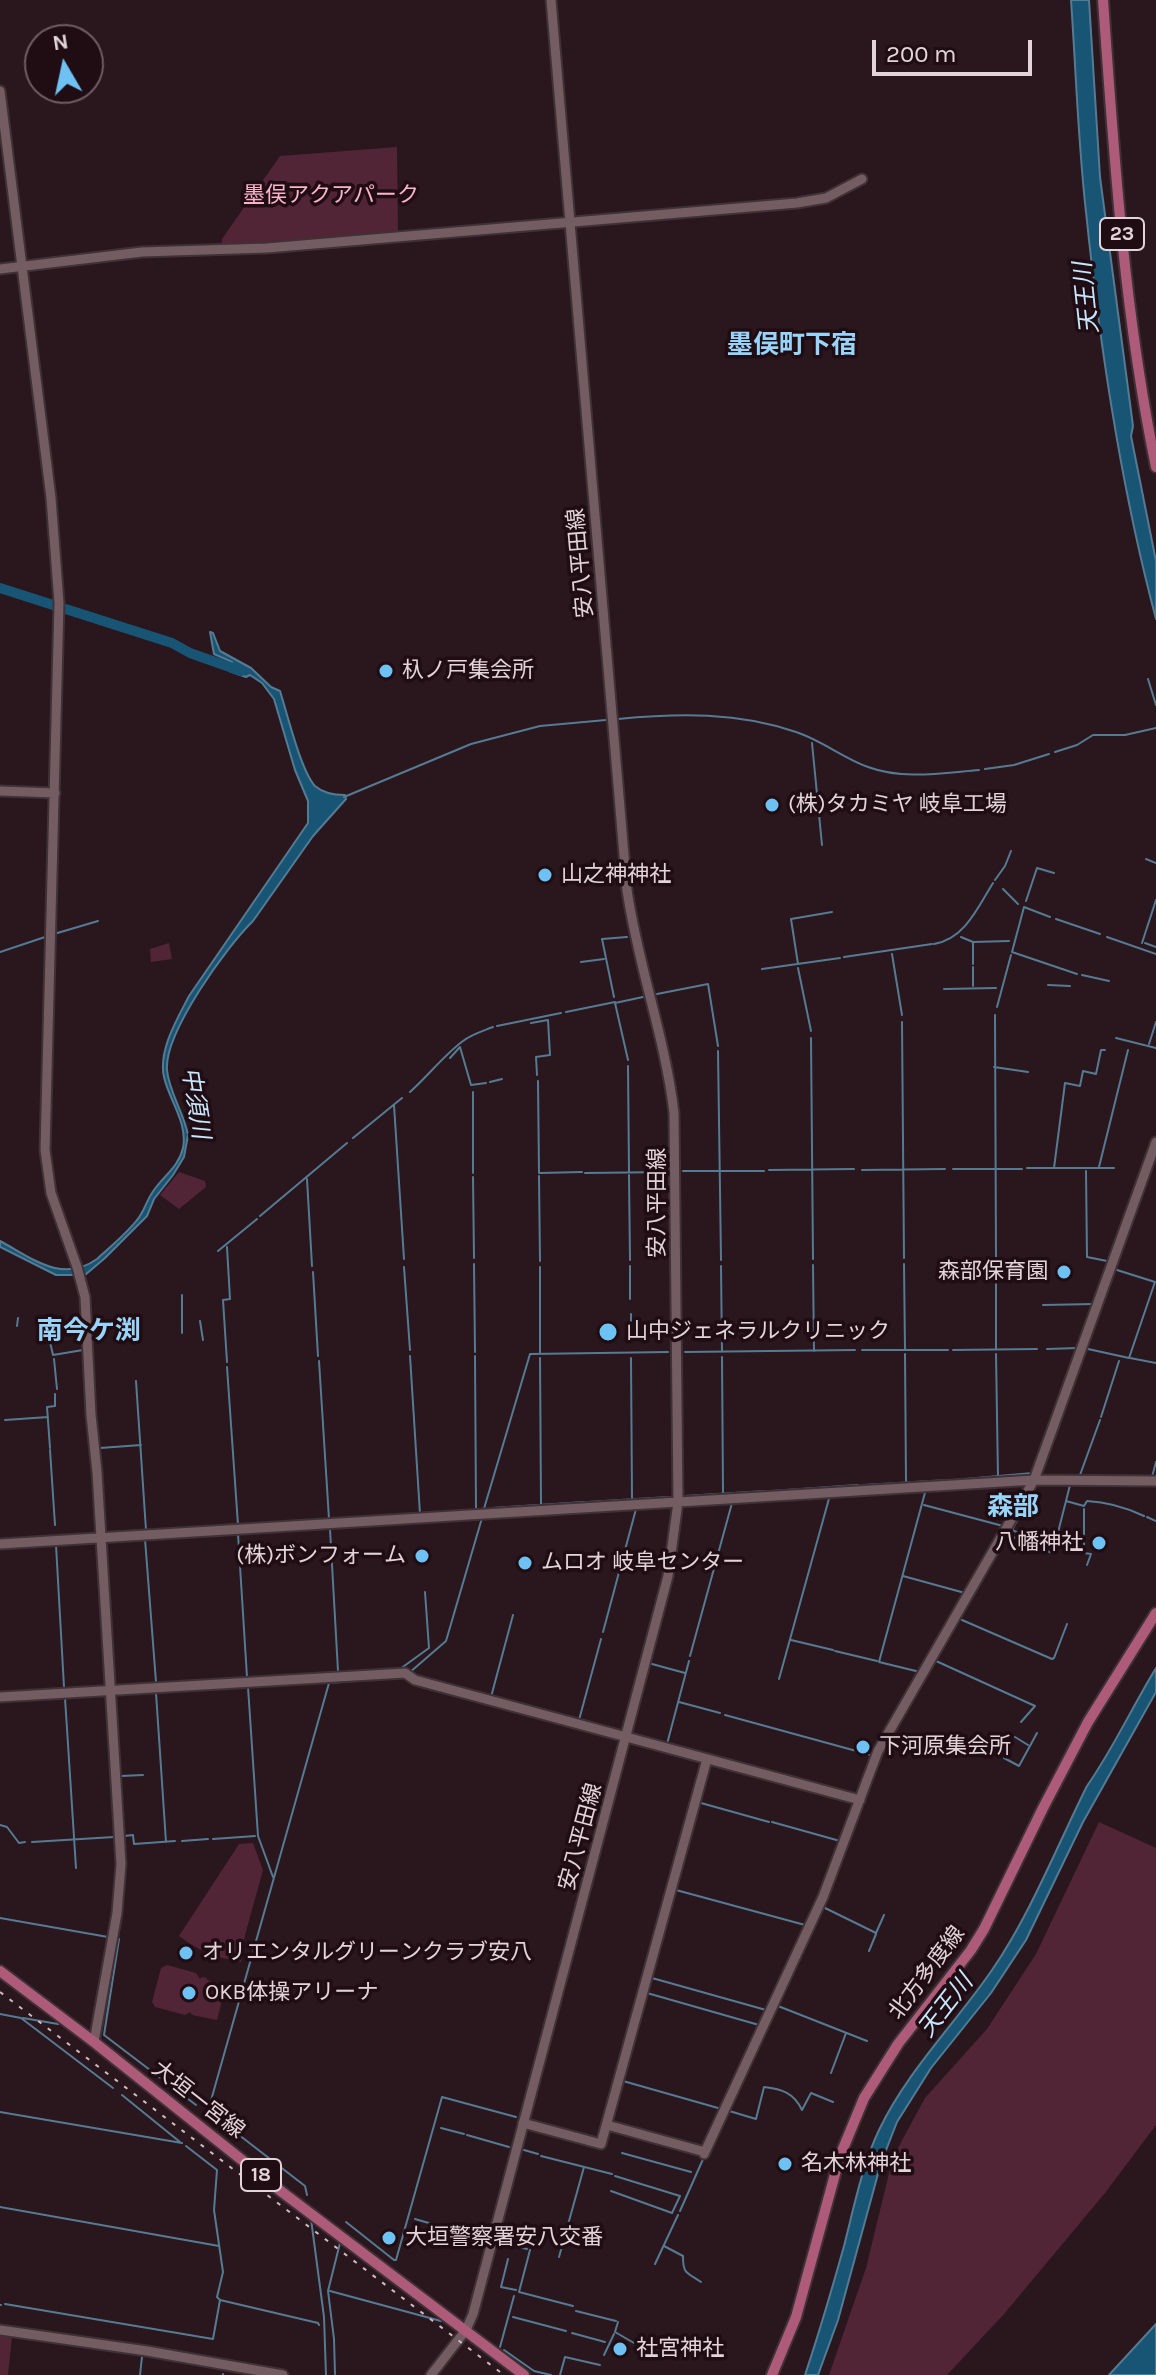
<!DOCTYPE html>
<html>
<head>
<meta charset="utf-8">
<style>
  body { margin:0 }
  #map { position:relative; width:1156px; height:2375px; overflow:hidden; background:#2a161d; font-family:Karla,sans-serif }
  canvas { display:block }
  .north { position:absolute; left:24px; top:24px; width:80px; height:80px; box-sizing:border-box; background:#200d13; border:2px solid #6e5d62; border-radius:50%; rotate:351deg; font-size:22px; font-weight:700; line-height:32px; text-align:center; color:#e2d4d8 }
  .north::after { content:''; display:block; margin:auto; width:28px; height:36px; background:#6ec2f3; clip-path:polygon(50% 0,100% 100%,50% 72%,0 100%) }
  .scale { position:absolute; left:872px; top:40px; width:160px; height:36px; box-sizing:border-box; border:4px solid #e2d4d8; border-top:0; padding-left:10px; font-size:24px; line-height:28px; white-space:nowrap; color:#e2d4d8; -webkit-text-stroke:6px #200d13; paint-order:stroke }
</style>
</head>
<body>
<div id="map">
<canvas width="1156" height="2375"></canvas>
<div class="north">N</div>
<div class="scale">200 m</div>
</div>
<script>
const ctx = document.querySelector('canvas').getContext('2d');
ctx.lineJoin = 'round';
function fill(path, color) { ctx.fillStyle = color; ctx.fill(path, 'evenodd'); }
function strokePath(path, color, width, dash) { ctx.strokeStyle = color; ctx.lineWidth = width; ctx.lineCap = dash ? 'butt' : 'round'; ctx.setLineDash(dash || []); ctx.stroke(path); }
function write(font, color, halo, rows, align = 'center') {
  ctx.font = font + ' Karla,"Noto Sans JP",sans-serif'; ctx.lineWidth = 7; ctx.setLineDash([]); ctx.textBaseline = 'middle'; ctx.strokeStyle = halo; ctx.fillStyle = color; for (const [text, x, y, turn = 0] of rows) {
    ctx.save(); ctx.translate(x, y); ctx.rotate((+turn || 0) * Math.PI / 180); ctx.textAlign = isNaN(turn) ? turn : align; if (halo) ctx.strokeText(text, 0, 0); ctx.fillText(text, 0, 0); ctx.restore();
  }
}
fill(new Path2D(`
  M397,147l1,87 -159,13 -17,-2v-6l58,-83z
  M169,943l3,16 -21,3 -1,-13z
  M179,1172l26,9 1,6 -27,22 -19,-14z
  M1099,1822l57,26v277l-51,68 -101,121 -57,61h-118l37,-107 27,-111 32,-59 62,-69 49,-75z
  M253,1843l10,27 -18,65 -4,27c-25,-4 -42,-11 -62,-26l60,-92z
  M167,1965l29,8 4,6 2,-2 5,1v2l19,5 -9,35 -25,-5 -2,-3 -5,3 -30,-8 -3,-5 9,-34z
  M0,2335l12,2 -4,38h-8z`), '#522536');
const water = new Path2D(`
  M1071,0h18l11,177 33,249 -2,10 25,125v58c-35,-131 -56,-271 -70,-407 -8,-70 -10,-141 -15,-212z
  M210,632l3,1 7,18 31,17 20,19 9,4c7,22 21,80 35,95 8,7 20,9 30,9l1,4 -33,37 -60,85c-26,25 -89,112 -86,149 2,22 17,43 21,65l-4,22 -11,18 -19,24 -7,17 -42,42 -20,17h-29l-56,-28v-6c32,17 62,43 97,18 14,-13 29,-25 40,-39 7,-8 9,-18 15,-27 10,-16 27,-26 31,-45 5,-25 -14,-48 -19,-71 -6,-26 13,-58 25,-81l119,-173v-22l-13,-31 -21,-71 -12,-16 -12,-8 -4,2 -17,-6 3,-9 -18,-8z
  M1156,1668v24l-73,130 -57,118 -35,53 -60,75 -34,54 -16,41 -43,157 -20,55h-13c14,-42 27,-86 39,-129 10,-39 18,-80 35,-116 29,-60 76,-106 113,-160 39,-57 64,-122 95,-184 26,-37 45,-79 69,-118z
  M1156,2324v51h-47z`);
fill(water, '#185575');
strokePath(water, '#557b93', 2);
strokePath(new Path2D(`
  M1148,679l8,26
  M618,719c61,-6 120,-7 178,13 25,8 47,26 72,35 35,13 74,6 111,3
  M812,743l10,102
  M1055,752l22,-7 16,-10h32l31,-7
  M985,769l29,-4 35,-11
  M344,797l127,-53 69,-18 66,-6
  M1146,859l10,4
  M995,880l10,-14 6,-15
  M1003,889l15,15
  M1026,901l11,-33 17,5
  M1050,917l-26,-10 -12,45 65,22
  M1056,919l44,15
  M54,934l44,-13
  M961,937l12,5 36,-1
  M1107,937l49,17
  M973,942v22
  M1142,943l14,-43
  M1145,943l11,4
  M934,944c31,-5 44,-37 59,-61
  M0,952l48,-16
  M892,954l10,61
  M844,957l88,-13
  M581,962l23,-3
  M798,964l-7,-45 41,-7
  M973,967v19
  M798,968l13,63
  M762,969l78,-11
  M1082,975l27,6
  M1048,985l22,1
  M944,989l52,-1
  M657,994l51,-10 10,62
  M614,997l-12,-58 25,-2
  M997,1007l14,-52
  M566,1012l49,-10
  M995,1015l1,242
  M902,1022l2,236
  M531,1023l17,-3 2,35 -14,2 1,18
  M497,1026l64,-13
  M811,1038l2,221
  M1116,1038l40,10
  M1149,1044l7,-22
  M718,1051l3,209
  M450,1058l10,-11 11,38 15,-2
  M628,1060l-13,-57 28,-6
  M628,1066l1,106
  M994,1067l34,5
  M538,1081l1,92
  M490,1082l12,-3
  M410,1092c18,-16 34,-37 53,-51 9,-7 20,-10 30,-14
  M473,1092v81
  M394,1105l10,154
  M353,1138l49,-40
  M1099,1167l29,-117
  M1027,1168h87
  M1054,1168l11,-85 15,3 3,-15 13,3 5,-24h4
  M953,1169h69
  M769,1170l85,-1
  M862,1170l83,-1
  M683,1171h81
  M1086,1171l1,86 20,4
  M540,1173l42,-1
  M585,1173l84,-1
  M629,1175l1,85
  M539,1176l1,85
  M473,1177l1,81
  M307,1179l5,87
  M260,1216l87,-73
  M227,1247l3,52 -7,1 4,62
  M218,1251l39,-32
  M996,1263v86
  M474,1264l1,88
  M904,1264l1,86
  M813,1265l1,86
  M630,1266v33
  M721,1266l1,86
  M404,1267l6,83
  M540,1267v86
  M313,1272l5,84
  M182,1295v38
  M1043,1305l51,-1
  M631,1314v24
  M200,1321l3,19
  M17,1326l1,-8
  M40,1328v9l3,2
  M50,1342l3,13 30,-5
  M1047,1349l31,-1
  M1088,1349l41,9 26,-76 -38,-12
  M862,1350h86
  M953,1350l84,-1
  M685,1352l170,-2
  M905,1354l1,128
  M996,1354l2,123
  M410,1356l10,158
  M475,1356l1,153h2
  M722,1357l1,136
  M540,1358l1,147
  M631,1358l1,141
  M1130,1358l26,5
  M54,1359l3,30
  M319,1361l10,158
  M227,1367l11,158
  M136,1381l10,149
  M1101,1417l18,-56
  M5,1420l43,-3
  M50,1448l-3,-41 8,-1v-12
  M100,1448l41,-3
  M50,1450l5,75
  M1045,1475l50,1
  M1080,1475l20,-55
  M1152,1477l4,-15
  M954,1480l79,-7
  M864,1485l84,-5
  M772,1491l86,-6
  M1033,1491l-21,39 42,18 12,-47 18,5 3,-5c21,1 38,6 57,15
  M685,1496l81,-5
  M1066,1501l4,-16
  M588,1502l81,-5
  M924,1505l79,21
  M492,1508l93,-6
  M1084,1509v44l7,1 -4,11
  M483,1512l47,-158 138,-2
  M1147,1517l9,4
  M330,1529l8,142
  M112,1532l34,-2
  M238,1534l9,143
  M1008,1535l44,18
  M0,1539h7
  M145,1539l11,143
  M56,1545l8,142
  M903,1576l62,17
  M962,1620l90,39 2,-1 13,-34
  M603,1632l33,-123
  M791,1640l42,10
  M835,1651l42,10
  M690,1656l42,-153
  M936,1661l99,45 -14,16
  M652,1664l33,9
  M400,1669l29,-21 -4,-56
  M920,1672l-41,-10 47,-173
  M409,1673l37,-32 36,-123
  M779,1679l51,-184
  M248,1687l10,149 15,41
  M156,1693l10,149
  M491,1697l22,-82
  M65,1698l11,170
  M679,1702l41,11
  M725,1715l146,40
  M579,1720l22,-81
  M1015,1737l13,8
  M667,1744l22,-83
  M1004,1758l15,8 18,-33
  M121,1776l22,-1
  M701,1803l68,19
  M772,1822l68,19
  M0,1825l7,2 12,16 6,-1
  M124,1836l9,-1 1,9 41,-3
  M213,1839l42,-3
  M182,1841l26,-2
  M32,1842l82,-5
  M676,1890l129,35
  M823,1907l53,26 8,-18
  M0,1918l108,19
  M116,1939h3l-15,96 92,70
  M869,1951l7,-17
  M652,1978l114,32
  M647,1993l112,32
  M778,2006l89,35
  M0,2014l21,4 92,70
  M23,2018l35,6
  M831,2073l15,-40
  M623,2081l95,27
  M122,2095l58,47
  M726,2110l30,9 8,-32c18,2 30,6 38,23l9,-17 22,9
  M0,2112l182,31
  M441,2128l23,6
  M467,2135l42,12
  M186,2146l31,24 -3,40 9,62 -6,25 3,3 98,23 1,2
  M524,2150l14,4
  M622,2153l69,19
  M541,2156l71,18
  M611,2191l61,22 8,-17 -65,-20
  M307,2195l-2,-9 -97,-75 121,-428 63,-5
  M0,2207l219,39
  M680,2211l24,-54
  M311,2219l13,98 2,58
  M415,2219l24,7
  M346,2222l48,38h2l46,-163 74,20
  M443,2227l42,11
  M498,2242l29,7
  M664,2246l19,10c0,18 3,16 18,26
  M530,2250l-11,42 54,14
  M559,2257l25,-90
  M508,2259l-7,28 15,3
  M655,2264l23,-49
  M330,2291l111,30
  M5,2304l208,35 7,-39
  M0,2305h1
  M576,2311l40,10
  M513,2317l53,14
  M618,2322l-3,10 19,11
  M572,2333l33,9
  M500,2347l14,-51
  M504,2350l30,21 17,4
  M604,2355l10,-21
  M335,2374l-1,-35 -6,-48 12,-48
  M140,2375l2,-18
  M223,2375v-1
  M560,2375l5,-18 35,8`), '#557b93', 2);
strokePath(new Path2D(`
  M0,588l172,55 18,10 51,18`), '#185575', 10);
const secondary = new Path2D(`
  M0,91l51,407 8,105 -14,547 6,43 26,74 8,30 6,118 6,57 24,392 -4,49 -23,129
  M0,269l142,-17 125,-4 530,-45 29,-5 36,-19
  M0,791l55,2
  M0,1544l1034,-64 122,1
  M0,1697l405,-24 10,7 445,120
  M523,2123l78,21 106,-385
  M607,2125l98,27
  M704,2154l119,-257 55,-146 156,-271 122,-338
  M0,2330l147,21 136,24
  M431,2375l35,-45 7,-16 195,-738 10,-74 -4,-389c-9,-76 -36,-147 -47,-223l-76,-890`);
const primary = new Path2D(`
  M1103,0c11,156 21,313 53,467
  M0,1971l94,71 188,150 242,183
  M772,2375l24,-58 44,-161 24,-58 34,-54 73,-94 13,-21 59,-121 45,-86 68,-109`);
strokePath(secondary, '#3f3135', 13);
strokePath(primary, '#3f3135', 14);
strokePath(secondary, '#745c63', 9);
strokePath(primary, '#ae5b7a', 10);
strokePath(new Path2D(`
  M0,1992l504,383`), '#ccbdc1', 2, [4, 8]);
for (const [x, y, r, color] of [
  [386,671,8,"#6ec2f3"],
  [772,805,8,"#6ec2f3"],
  [545,875,8,"#6ec2f3"],
  [1064,1272,8,"#6ec2f3"],
  [608,1332,10,"#6ec2f3"],
  [1099,1543,8,"#6ec2f3"],
  [422,1556,8,"#6ec2f3"],
  [525,1563,8,"#6ec2f3"],
  [863,1747,8,"#6ec2f3"],
  [186,1953,8,"#6ec2f3"],
  [189,1993,8,"#6ec2f3"],
  [785,2164,8,"#6ec2f3"],
  [389,2238,8,"#6ec2f3"],
  [620,2349,8,"#6ec2f3"]
]) { const dot = new Path2D(); dot.arc(x, y, r, 0, 2 * Math.PI); ctx.fillStyle = color; ctx.fill(dot); strokePath(dot, '#200d13', 3); }
for (const [x, y, w] of [
  [1122,234,44],
  [261,2175,40]
]) { const box = new Path2D(); box.roundRect(x - w / 2, y - 16, w, 32, 6); ctx.fillStyle = '#200d13'; ctx.fill(box); strokePath(box, '#e2d4d8', 2); }
write('bold 20px', '#e2d4d8', null, [
  ["23",1122,234],
  ["18",261,2175]
]);
write('22px', '#f9b2c9', '#200d13', [
  ["墨俣アクアパーク",331,196]
]);
write('22px', '#e2d4d8', '#200d13', [
  ["安八平田線",581,563,-95],
  ["安八平田線",658,1203,-90],
  ["安八平田線",581,1837,-75],
  ["北方多度線",927,1973,-53],
  ["大垣一宮線",198,2100,38]
]);
write('22px', '#e2d4d8', '#200d13', [
  ["杁ノ戸集会所",402,671],
  ["(株)タカミヤ 岐阜工場",788,805],
  ["山之神神社",561,875],
  ["森部保育園",1048,1272,"right"],
  ["山中ジェネラルクリニック",626,1332],
  ["八幡神社",1083,1543,"right"],
  ["(株)ボンフォーム",406,1556,"right"],
  ["ムロオ 岐阜センター",541,1563],
  ["下河原集会所",879,1747],
  ["オリエンタルグリーンクラブ安八",202,1953],
  ["OKB体操アリーナ",205,1993],
  ["名木林神社",801,2164],
  ["大垣警察署安八交番",405,2238],
  ["社宮神社",636,2349]
], 'left');
write('italic 24px', '#c7e7fc', '#200d13', [
  ["天王川",1087,298,-96],
  ["中須川",195,1103,81],
  ["天王川",946,2006,-52]
]);
write('bold 26px', '#98d4f9', '#200d13', [
  ["墨俣町下宿",792,346],
  ["南今ケ渕",89,1332],
  ["森部",1013,1508]
]);
</script>
</body>
</html>
